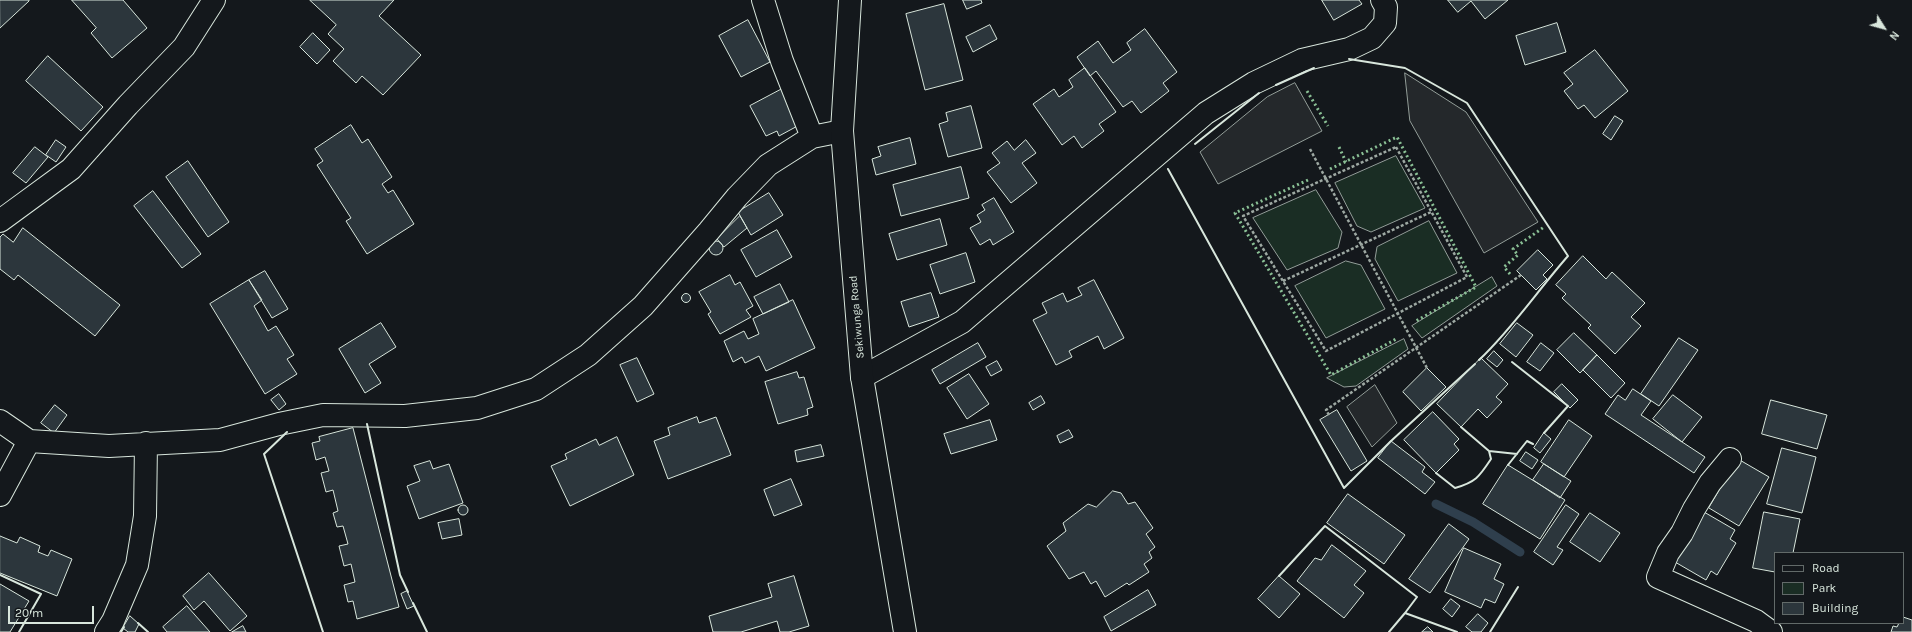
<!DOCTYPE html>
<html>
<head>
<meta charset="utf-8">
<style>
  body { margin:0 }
  #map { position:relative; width:1912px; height:632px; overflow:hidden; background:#14181c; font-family:Karla,sans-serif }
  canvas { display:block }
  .legend { position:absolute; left:1774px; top:552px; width:130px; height:72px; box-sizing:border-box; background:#14181c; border:1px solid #626a69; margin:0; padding:5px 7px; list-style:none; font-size:12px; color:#d8e6dc }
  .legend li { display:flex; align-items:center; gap:8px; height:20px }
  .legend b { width:20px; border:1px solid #626a69 }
  .north { position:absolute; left:1864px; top:8px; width:40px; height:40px; -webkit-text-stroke:3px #14181c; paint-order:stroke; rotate:127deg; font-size:11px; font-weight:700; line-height:16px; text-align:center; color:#d8e6dc }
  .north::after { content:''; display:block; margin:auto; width:14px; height:18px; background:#d8e6dc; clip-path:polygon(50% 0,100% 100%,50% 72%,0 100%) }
  .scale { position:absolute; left:8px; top:606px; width:86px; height:18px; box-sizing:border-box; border:2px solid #d8e6dc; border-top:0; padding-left:5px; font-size:12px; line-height:14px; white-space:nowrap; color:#d8e6dc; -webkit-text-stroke:3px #14181c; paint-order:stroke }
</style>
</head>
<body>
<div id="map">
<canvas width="1912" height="632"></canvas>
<ul class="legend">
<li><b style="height:5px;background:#14181c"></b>Road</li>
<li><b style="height:11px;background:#1a2d24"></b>Park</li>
<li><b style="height:11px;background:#2c363c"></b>Building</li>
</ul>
<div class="north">N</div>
<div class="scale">20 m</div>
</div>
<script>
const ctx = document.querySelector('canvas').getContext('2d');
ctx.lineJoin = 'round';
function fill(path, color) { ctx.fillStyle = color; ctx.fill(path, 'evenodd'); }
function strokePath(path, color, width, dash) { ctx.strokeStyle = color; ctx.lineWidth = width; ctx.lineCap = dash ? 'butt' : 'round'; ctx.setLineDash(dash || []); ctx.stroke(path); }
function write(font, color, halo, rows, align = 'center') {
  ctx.font = font + ' Karla,sans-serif'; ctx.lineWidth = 3; ctx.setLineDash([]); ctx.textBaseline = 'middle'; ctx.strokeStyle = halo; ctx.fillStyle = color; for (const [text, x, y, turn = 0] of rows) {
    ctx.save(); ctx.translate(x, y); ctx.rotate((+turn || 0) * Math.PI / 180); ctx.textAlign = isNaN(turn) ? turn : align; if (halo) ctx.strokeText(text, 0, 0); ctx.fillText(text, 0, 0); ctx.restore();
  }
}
const green = new Path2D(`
  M1396,156l29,52 -54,24 -14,-6 -22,-43z
  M1316,190l26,42 -4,16 -51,22 -34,-52z
  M1429,221l28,52 -59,28 -23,-42 2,-12z
  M1346,261l15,4 24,44 -59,29 -31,-52z
  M1492,277l5,9 -75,52 -10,-12z
  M1404,339l4,10 -52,37 -12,1 -17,-9z`);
fill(green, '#1a2d24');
strokePath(green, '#939e99', 1);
const parking = new Path2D(`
  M1405,73l61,39 72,110 -54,31 -74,-132z
  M1295,83l27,48 -104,53 -18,-32 67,-55z
  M1375,385l22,38 -25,24 -25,-40z`);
fill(parking, '#24282b');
strokePath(parking, '#939e99', 1);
strokePath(new Path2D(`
  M1436,504l37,18 47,30`), '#2f3f4d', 9);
const building = new Path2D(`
  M0,0h29v1l-29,27z
  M72,0h51l24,28 -35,30 -21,-25 5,-5z
  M310,0h84l-15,16 42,39 -38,40 -21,-19 -6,7 -23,-22 11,-12 -16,-15 8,-9z
  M963,0h18l1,3 -15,6z
  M1322,0h37l3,4 -28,16z
  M1448,0h60l-23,19 -14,-18 -13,11z
  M944,4l19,76 -38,10 -19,-76z
  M748,20l22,42 -29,15 -22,-41z
  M1557,23l9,29 -41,13 -9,-29z
  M990,25l7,14 -24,13 -7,-15z
  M1145,29l32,43 -14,11 6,8 -28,22 -9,-12 -9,6 -27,-36 -6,5 -13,-19 21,-16 15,22 18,-13 -4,-7z
  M313,33l17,17 -13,14 -17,-17z
  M1595,50l33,41 -33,27 -11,-13 -6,4 -14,-18 9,-7 -9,-11z
  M48,56l55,51 -22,24 -55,-50z
  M1085,68l31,44 -17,12 5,7 -22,17 -8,-12 -12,9 -29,-41 21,-15 5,8 14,-10 -4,-7z
  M784,88l19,35 -24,13 -2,-5 -11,5 -16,-30z
  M971,106l11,42 -34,9 -9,-33 9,-3 -2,-8z
  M1615,116l8,5 -12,19 -8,-6z
  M351,125l11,18 6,-4 24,38 -10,7 6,9 5,-3 21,34 -47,30 -21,-33 5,-3 -34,-53 6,-4 -8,-12z
  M910,138l6,26 -40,11 -4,-16 9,-3 -3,-9z
  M56,140l10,7 -10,15 -10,-7z
  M1026,140l10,13 -14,10 15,20 -26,20 -24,-31 13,-9 -8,-10 15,-12 7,9z
  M35,147l13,10 -22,26 -13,-10z
  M188,161l41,61 -21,15 -42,-60z
  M961,167l8,31 -68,18 -8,-31z
  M153,191l48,63 -19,14 -48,-62z
  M769,193l14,22 -32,20 -13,-23z
  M994,198l20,34 -21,13 -3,-6 -10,6 -10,-17 11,-6 -4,-7 8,-5 -3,-5z
  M740,216l7,12 -23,19 -7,-8z
  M940,219l7,26 -50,15 -8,-26z
  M23,228l97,77 -25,31 -77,-61 -4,5 -14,-11v-32l3,-3 10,8z
  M777,230l15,27 -36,20 -15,-27z
  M709 248a7 7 0 1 1 14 0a7 7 0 1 1-14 0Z
  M1538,250l15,15 -10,10 4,4 -11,11 -19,-19z
  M966,253l9,29 -35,12 -10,-29z
  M1583,256l23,23 6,-7 33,31 -14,14 10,9 -26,28 -27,-26 3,-3 -29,-27 4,-4 -10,-9z
  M265,271l23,38 -16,9 -23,-38z
  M730,275l5,10 5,-3 13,24 -7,4 5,7 -31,17 -12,-20 3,-2 -12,-20z
  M249,280l13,20 -8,6 14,25 8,-5 18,29 -7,4 10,15 -32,20 -55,-90z
  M1094,280l30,58 -20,11 -6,-13 -29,15 3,6 -16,8 -23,-45 14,-7 -5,-10 21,-10 4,9 15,-7 -4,-7z
  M780,284l9,18 -26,12 -9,-17z
  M931,293l8,24 -30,10 -8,-25z
  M681.5 298a4.5 4.5 0 1 1 9 0a4.5 4.5 0 1 1-9 0Z
  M793,300l22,48 -49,23 -7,-15 -14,7 -3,-6 -9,5 -9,-21 20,-10 4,8 11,-5 -6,-15z
  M381,323l15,24 -27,17 12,19 -16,10 -26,-44z
  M1517,323l16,12 -17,22 -16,-13z
  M1574,333l23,22 -17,18 -23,-23z
  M1679,338l19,12 -39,56 -18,-12z
  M978,343l8,14 -46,27 -8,-14z
  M1541,343l13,10 -14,18 -13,-9z
  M1494,351l9,9 -6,7 -10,-8z
  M1597,355l28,28 -14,15 -28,-28z
  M637,358l17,36 -17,8 -17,-37z
  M1481,358l27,26 -12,13 6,5 -15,16 -9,-9 -17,18 -24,-23z
  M997,361l5,9 -11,6 -5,-9z
  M1427,368l19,19 -25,24 -18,-19z
  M797,372l2,6 5,-1 9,30 -6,2 1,6 -30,9 -13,-42z
  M969,374l20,30 -22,15 -20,-31z
  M1562,384l16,16 -8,8 -16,-16z
  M1633,389l18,12 -10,14 64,42 -11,16 -89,-59 13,-19 7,5z
  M279,394l7,10 -7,6 -8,-10z
  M1673,395l29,22 -20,25 -29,-23z
  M1041,396l4,7 -12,7 -4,-7z
  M1771,400l56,15 -10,34 -55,-15z
  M55,405l12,10 -13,18 -13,-10z
  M1337,410l30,51 -16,10 -31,-51z
  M1433,412l26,27 -5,5 5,6 -23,23 -32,-33z
  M697,417l2,6 17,-6 15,38 -63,24 -14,-38 16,-6 -2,-7z
  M990,420l7,20 -46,14 -7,-20z
  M1569,420l23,16 -28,41 -23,-15z
  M353,428l46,179 -42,12 -4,-18 -5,1 -4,-17 11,-3 -4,-18 -7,2 -5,-20 9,-2 -5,-18 -6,1 -4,-14 5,-2 -5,-21 -7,2 -5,-19 8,-2 -4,-14 -9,3 -4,-17 8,-2 -1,-4z
  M1069,430l4,7 -13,6 -3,-7z
  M1544,433l7,6 -11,14 -6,-5z
  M617,437l17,38 -64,31 -19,-40 16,-7 -2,-5 31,-15 3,6z
  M1391,441l34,26 -3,5 13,10 -10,12 -47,-36z
  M821,445l3,11 -27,6 -2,-11z
  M1782,448l34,9 -14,56 -35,-9z
  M1526,452l12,8 -6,9 -12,-8z
  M1738,459l31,18 -30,49 -30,-18z
  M430,461l3,8 16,-5 14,39 -44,16 -12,-33 13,-5 -6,-15z
  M1544,464l27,17 -11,17 -27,-18z
  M1508,465l57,35 -25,39 -57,-35z
  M791,479l11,26 -28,11 -10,-26z
  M1113,491l8,2 7,11 7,-2 18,26 -7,6 9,13 -6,5 3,6 -8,6 5,8 -20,13 -2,-2 -22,14 -9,-16 -5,3 -7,-12 -15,7 -22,-33 19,-15 -3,-8 25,-19 8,3z
  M1348,494l57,41 -21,29 -57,-41z
  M1566,505l13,9 -22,33 6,3 -10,15 -19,-13z
  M458 510a5 5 0 1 1 10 0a5 5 0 1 1-10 0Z
  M1704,512l31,18 -5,9 6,4 -19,32 -6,-4 -5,9 -31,-18z
  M1764,512l36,7 -7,34h-18v19l-22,-4z
  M1590,513l30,20 -20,29 -30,-20z
  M459,519l3,16 -20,4 -4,-16z
  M1449,524l20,15 -39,54 -21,-14z
  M0,536l17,7 3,-6 20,9 -2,6 10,4 3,-6 21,9 -15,37 -57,-23z
  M1332,545l34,26 -12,14 10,8 -20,25 -47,-37 18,-23 6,2z
  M1464,548l37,16 -7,15 10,5 -9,19 -10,-4 -4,9 -36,-16z
  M209,573l38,43 -17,15 -26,-30 -10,9 -11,-14z
  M794,576l15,50 -20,6h-9l-3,-11 -36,11h-28l-4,-16 63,-19 -4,-13z
  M1279,576l21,18 -21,24 -21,-19z
  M0,584l29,17 -19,31h-10z
  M1148,590l8,15 -45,26 -7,-14z
  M407,591l7,15 -7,3 -6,-15z
  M1451,599l9,7 -8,11 -9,-8z
  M187,606l23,26h-43l-4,-5z
  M1478,614l10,9 -7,9h-9l-6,-5z
  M130,616l9,8 -4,8h-7l-5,-4z
  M1903,617l9,3v12h-21l2,-6 4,1 2,-4h4z
  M243,626l3,6h-14z
  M1428,627l5,5h-11z`);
fill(building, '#2c363c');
strokePath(building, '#d8e6dc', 1);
const minor = new Path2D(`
  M763,0l19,61 30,76
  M0,221l71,-52 57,-64 56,-58 30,-47
  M862,377l100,-55 244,-209 48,-30 48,-23 47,-11 23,-11 13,-15 1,-16 -4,-7
  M0,421l29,20
  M1730,459l-20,24 -16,26 -12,24 -14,20 -10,24 98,44 15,11
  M0,495l29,-54 80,5 111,-6 59,-16 44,-9 82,1 72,-8 59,-19 52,-34 55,-49 66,-75 28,-34 31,-32 44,-28 30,-6
  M106,632l7,-11 24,-56 8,-49 1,-73`);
const major = new Path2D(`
  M850,0l-8,131 20,246 43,255`);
strokePath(minor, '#d8e6dc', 24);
strokePath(major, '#d8e6dc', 24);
strokePath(new Path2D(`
  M1396,147l71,130 -141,74 -83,-135z
  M1310,149l117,219
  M1283,281l148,-69
  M1329,415l-3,-5 195,-135`), '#9da8a2', 2.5, [3, 2]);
strokePath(minor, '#14181c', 22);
strokePath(major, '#14181c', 22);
strokePath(new Path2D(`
  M1307,91l21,35
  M1339,147l7,15
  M1330,169l67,-32 79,150 -60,34
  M1308,180l-73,33 96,162 67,-37
  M1510,274l-6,-7 14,-12 -5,-6 31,-22`), '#8ac095', 3, [2, 3]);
strokePath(new Path2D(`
  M1349,59l56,9 62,35 101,153c-30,34 -56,73 -89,104
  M1276,85l38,-17
  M1195,144l64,-51
  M1168,169l176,319 47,-47 84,-77
  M1512,362l56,44 -24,27
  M367,424l33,151 8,17
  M287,432l-23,22 59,178
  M1489,451l28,3
  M1508,465l19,-24 6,3
  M1436,473l19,15c21,-6 24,-11 36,-29l-2,-8 -28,-24
  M0,575l41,19 -22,38
  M1279,576l46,-50 92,71 -12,16
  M413,603l14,29
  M138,623l10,9
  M121,632l3,-5
  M1389,632l16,-19 52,19
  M1490,632l28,-45`), '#d8e6dc', 2);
write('11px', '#d8e6dc', '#14181c', [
  ["Sekiwunga Road",857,317,-95]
]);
</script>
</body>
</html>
